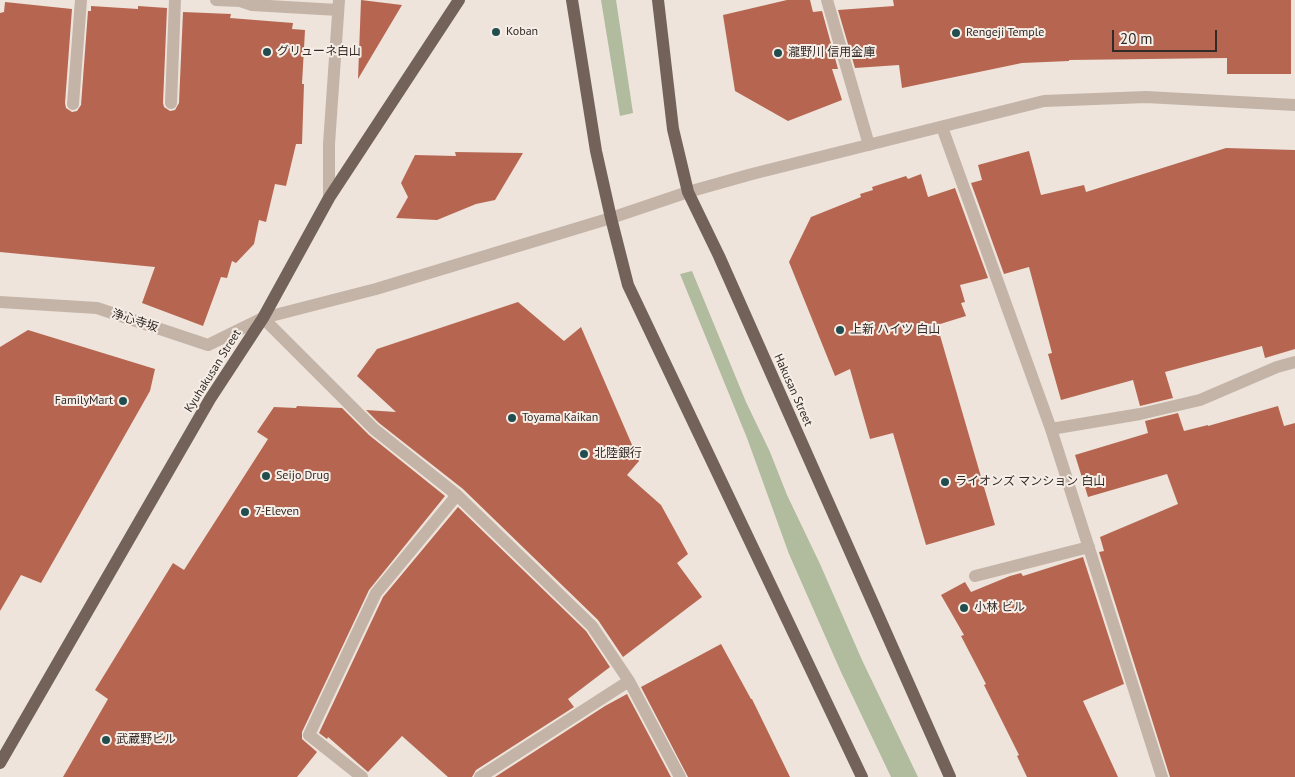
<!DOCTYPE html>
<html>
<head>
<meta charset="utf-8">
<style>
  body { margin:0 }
  #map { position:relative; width:1295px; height:777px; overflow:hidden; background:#eee4db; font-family:"PT Sans",sans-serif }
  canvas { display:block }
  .scale { position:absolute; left:1112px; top:30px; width:105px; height:22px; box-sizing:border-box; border:2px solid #322a27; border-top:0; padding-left:6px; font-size:15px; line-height:18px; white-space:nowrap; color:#322a27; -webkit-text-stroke:4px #f6eee6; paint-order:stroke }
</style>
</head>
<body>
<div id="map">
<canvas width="1295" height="777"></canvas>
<div class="scale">20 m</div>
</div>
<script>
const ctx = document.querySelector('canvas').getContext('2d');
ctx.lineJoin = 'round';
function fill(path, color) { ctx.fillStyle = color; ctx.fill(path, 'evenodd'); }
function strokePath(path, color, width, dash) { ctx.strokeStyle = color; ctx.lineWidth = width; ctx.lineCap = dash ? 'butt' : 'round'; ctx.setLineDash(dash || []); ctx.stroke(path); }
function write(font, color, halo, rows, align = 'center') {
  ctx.font = font + ' "PT Sans","Noto Sans JP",sans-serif'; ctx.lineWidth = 4; ctx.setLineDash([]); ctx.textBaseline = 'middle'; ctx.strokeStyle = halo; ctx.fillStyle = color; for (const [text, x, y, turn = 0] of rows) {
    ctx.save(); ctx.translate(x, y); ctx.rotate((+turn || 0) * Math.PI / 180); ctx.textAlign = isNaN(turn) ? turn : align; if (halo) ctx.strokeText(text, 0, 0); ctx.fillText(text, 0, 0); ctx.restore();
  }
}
fill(new Path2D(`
  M601,0h15l17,113 -13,3z
  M692,271l54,131 24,50 17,43 33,69 42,96 56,117h-27l-50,-105 -52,-118 -42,-116 -67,-164z`), '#b1bb9d');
fill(new Path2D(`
  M361,0l41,5 -44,74z
  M787,0h23l3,12 9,-1 16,58h-6l10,31 -54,21 -53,-30 -12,-76z
  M893,0h398v74h-64v-16l-158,2v1l-47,2 -120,25 -3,-23 -44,3 -17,-58 56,-4z
  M5,2l67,7 -7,94 1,5 6,4 5,-1 4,-6 7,-94h3v-5l47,3v-3l29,2 -4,95 1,4 6,4 5,-1 4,-7 4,-91 48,2 -1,4 63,5 -1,6 13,1 -3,54h2l-2,60h-6l-10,42 -11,-2 -9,38 -7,-2 -5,24 -18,19 -4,-2 -5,17 -6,-1 -18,49 -61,-23 13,-36 -155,-15v-239l4,-1z
  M1226,148l69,2v199l-30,9 -3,-12 -97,26 8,26 -33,8 -7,-26 -72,20 -13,-46 4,-1 -23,-86 -25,7 -33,-91 11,-3 -4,-15 51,-14 12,44 43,-10 2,7z
  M455,152l68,1 -28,47 -19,4 -39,16 -41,-2 12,-21 -7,-14 14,-28 41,1z
  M921,174l7,23 27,-9 33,90 -28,7 5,17 -4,1 5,13 -29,9 58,200 -69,20 -33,-112 -23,6 -20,-70 -15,7 -46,-114 22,-45 50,-20 -1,-3 13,-4 -1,-3 34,-11 2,3z
  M518,302l46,39 17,-14 58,134 -12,14 34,30 27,49 -11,9 25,34 -79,60 -25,-37 -135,-131 -84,-66 -13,-13 30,2 -39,-36 20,-27z
  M28,330l127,39 -5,22 -109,192 -20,-8 -21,36v-264z
  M297,406l45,2 27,27 76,61 -76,94 -67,142v7l15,13 -20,25h-234l45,-78 -13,-9 78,-127 11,7 84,-131 -11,-7 17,-25 22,1z
  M1278,406l6,20 11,-3v354h-125l-71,-225 5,-1 -4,-14 78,-33 -11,-30 -79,23 -13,-42 73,-22 -3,-12 33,-8 6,18 24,-6v1z
  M458,507l128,124 24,36 -42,32 6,8 -98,63 -4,7h-24l-46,-41 -34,36 -40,-35 -1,2 -8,-6 64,-136z
  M1083,557l41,127 -41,17 35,76h-91l-10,-21 2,-1 -35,-70 2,-1 -25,-48 3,-1 -23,-40 24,-13 6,10 39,-16 11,-3 2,3z
  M721,644l30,55h1l38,78h-102l-47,-90z
  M627,694l44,83h-176l110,-71z`), '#b66650');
strokePath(new Path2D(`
  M216,0l24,1 12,4 86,5
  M827,0l42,145
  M171,103l4,-103
  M73,104l8,-104
  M942,127l109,302 111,348
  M329,198v-54l10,-144
  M0,302l97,6 111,37 55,-27 113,-29 235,-71 77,-26 64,-18 292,-73 102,-4 149,8
  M263,318l111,111 83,66 135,131 37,55 51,96
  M1051,429l89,-15 60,-14 77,-33 18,-5
  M975,576l114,-29
  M362,777l-53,-42 67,-142 81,-98
  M480,777l149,-96`), '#c4b4a8', 12);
strokePath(new Path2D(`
  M572,0l24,151 15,67 17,67 234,492
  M658,0l15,129 15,63 31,64 231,521
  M0,763l210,-364 53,-81 66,-120 130,-198`), '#72625a', 12);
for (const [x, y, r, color] of [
  [496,32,5,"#224d4e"],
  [956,33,5,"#224d4e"],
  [267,52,5,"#224d4e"],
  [778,53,5,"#224d4e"],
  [840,330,5,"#224d4e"],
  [123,401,5,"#224d4e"],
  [512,418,5,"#224d4e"],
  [584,454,5,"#224d4e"],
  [266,476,5,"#224d4e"],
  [945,482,5,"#224d4e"],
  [245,512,5,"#224d4e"],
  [964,608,5,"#224d4e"],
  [106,740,5,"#224d4e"]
]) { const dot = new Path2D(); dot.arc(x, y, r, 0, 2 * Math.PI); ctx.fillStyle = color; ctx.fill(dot); strokePath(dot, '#f6eee6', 2); }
write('12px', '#322a27', '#f6eee6', [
  ["Koban",506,32],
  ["Rengeji Temple",966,33],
  ["グリューネ白山",277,52],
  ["瀧野川 信用金庫",788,53],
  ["上新 ハイツ 白山",850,330],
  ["FamilyMart",113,401,"right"],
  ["Toyama Kaikan",522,418],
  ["北陸銀行",594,454],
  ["Seijo Drug",276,476],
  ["ライオンズ マンション 白山",955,482],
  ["7-Eleven",255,512],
  ["小林 ビル",974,608],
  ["武蔵野ビル",116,740]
], 'left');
write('12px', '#322a27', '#f6eee6', [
  ["浄心寺坂",135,321,18],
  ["Kyuhakusan Street",213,371,-58],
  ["Hakusan Street",793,390,66]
]);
</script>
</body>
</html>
